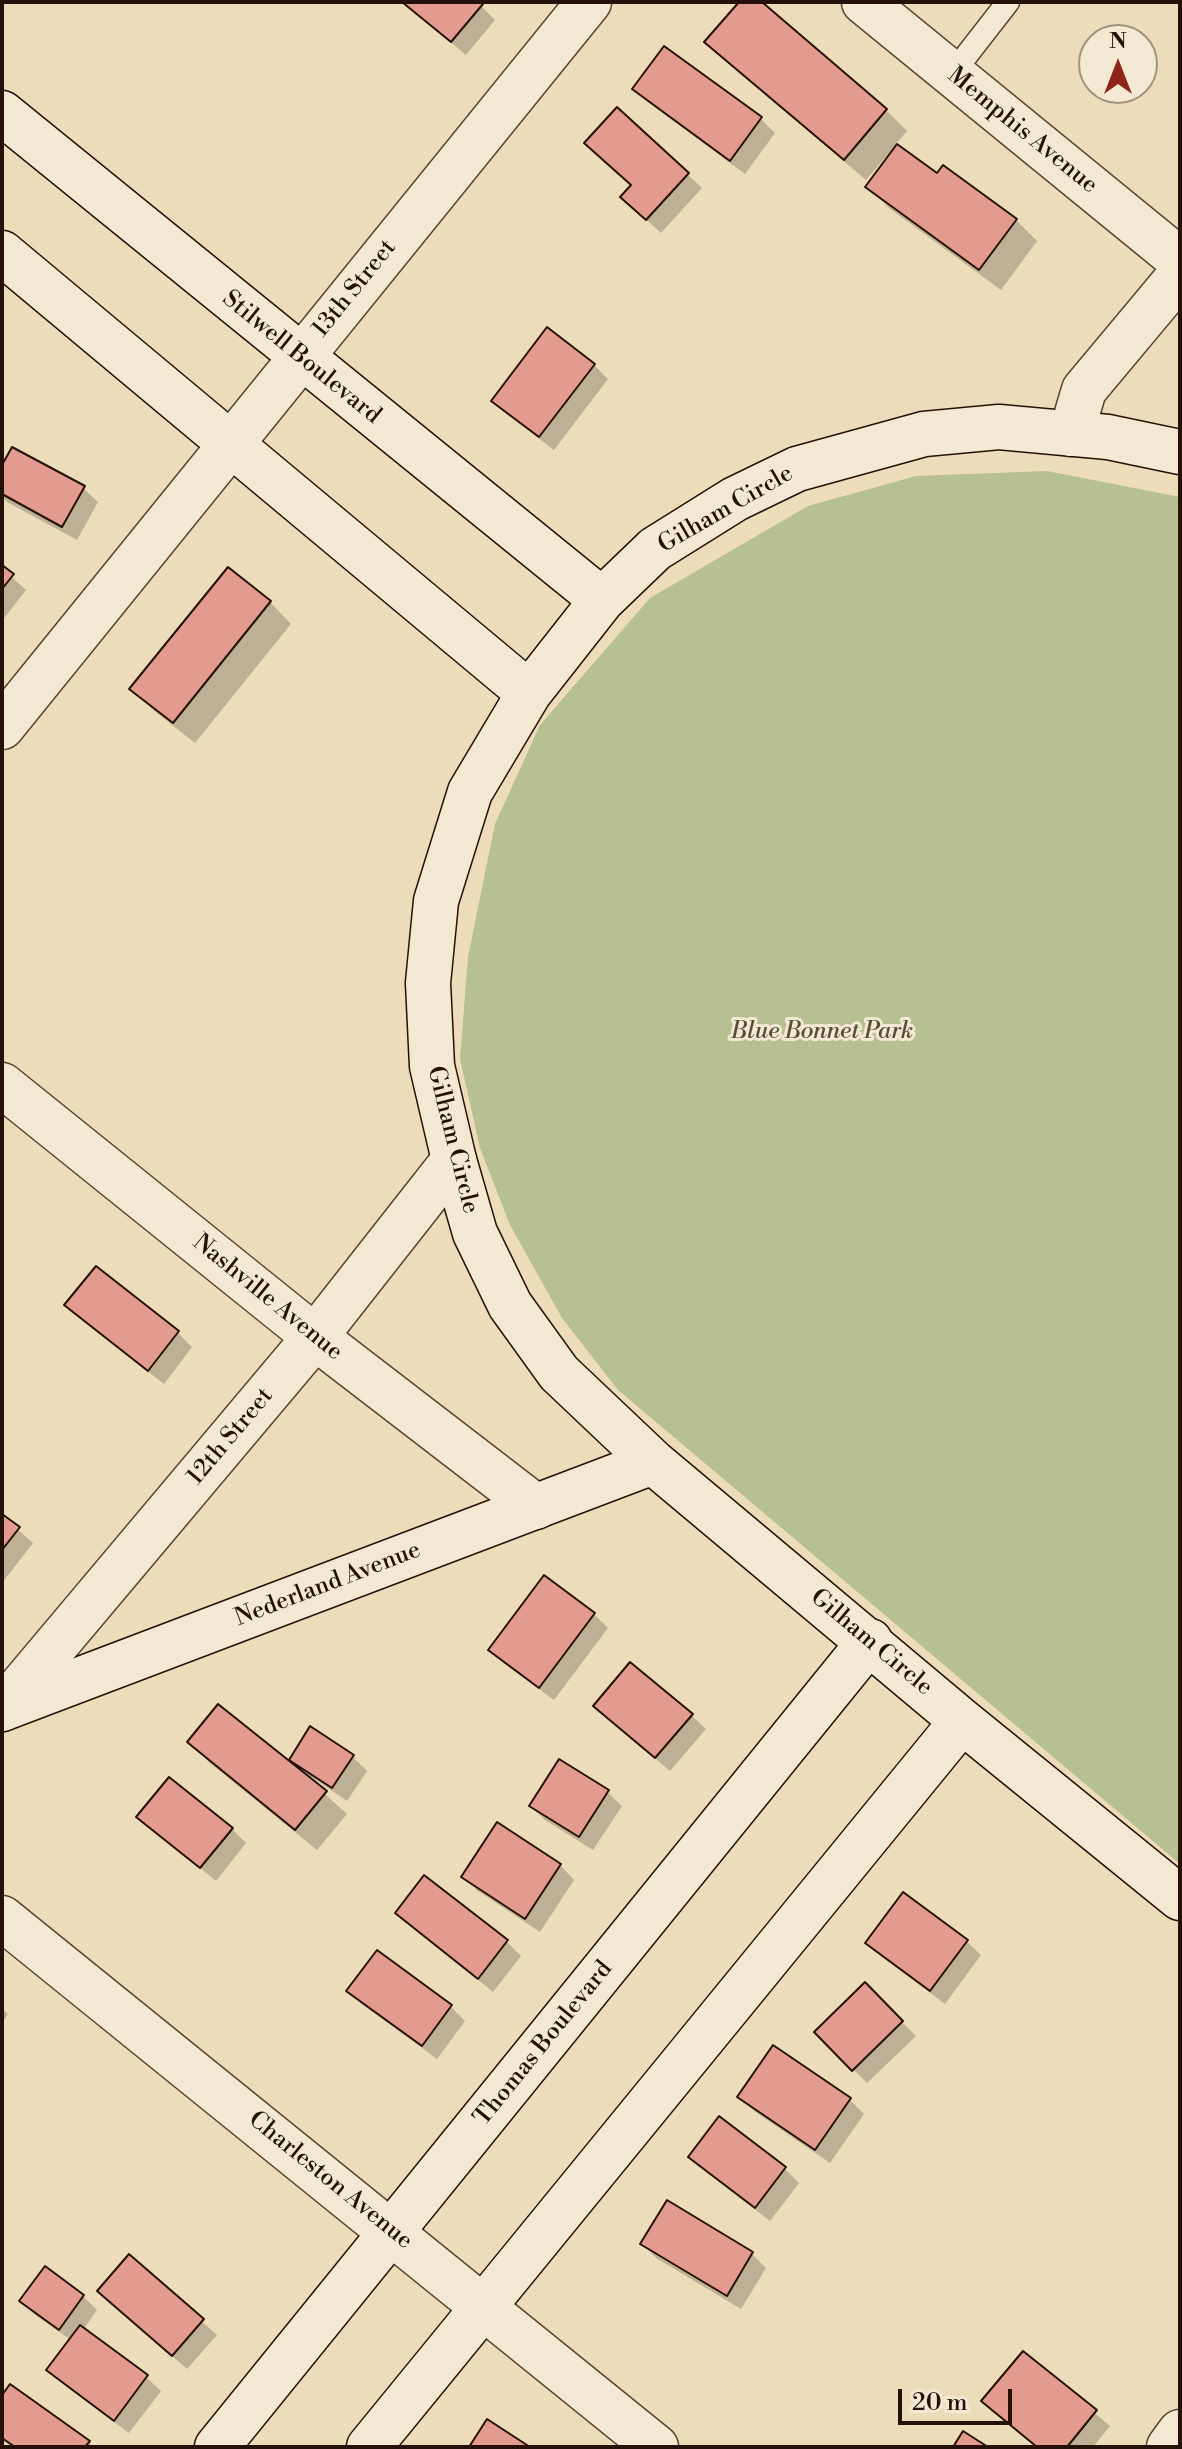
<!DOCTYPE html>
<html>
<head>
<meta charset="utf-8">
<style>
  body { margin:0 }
  #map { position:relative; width:1182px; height:2449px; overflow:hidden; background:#eddcba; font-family:"Libre Bodoni",serif }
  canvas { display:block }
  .frame { position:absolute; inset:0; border:4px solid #251108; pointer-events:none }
  .north { position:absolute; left:1078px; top:24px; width:80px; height:80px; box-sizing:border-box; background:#f3e8d2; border:2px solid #a19281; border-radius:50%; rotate:0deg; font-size:22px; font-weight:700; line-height:32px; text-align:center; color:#251108 }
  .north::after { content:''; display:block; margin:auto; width:28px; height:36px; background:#8f2418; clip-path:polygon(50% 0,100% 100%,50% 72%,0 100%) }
  .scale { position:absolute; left:898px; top:2389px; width:114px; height:36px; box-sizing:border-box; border:4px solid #251108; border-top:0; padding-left:10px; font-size:24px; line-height:28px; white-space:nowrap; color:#251108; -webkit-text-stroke:6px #f3e8d2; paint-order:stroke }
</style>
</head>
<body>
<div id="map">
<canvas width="1182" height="2449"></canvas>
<div class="frame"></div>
<div class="north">N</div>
<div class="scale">20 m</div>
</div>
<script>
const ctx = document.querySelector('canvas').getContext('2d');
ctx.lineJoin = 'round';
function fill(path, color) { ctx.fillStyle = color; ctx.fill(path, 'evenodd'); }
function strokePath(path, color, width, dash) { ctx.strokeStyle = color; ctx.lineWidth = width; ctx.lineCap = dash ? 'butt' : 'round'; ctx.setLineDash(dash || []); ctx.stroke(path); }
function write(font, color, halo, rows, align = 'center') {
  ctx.font = font + ' "Libre Bodoni",serif'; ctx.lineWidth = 6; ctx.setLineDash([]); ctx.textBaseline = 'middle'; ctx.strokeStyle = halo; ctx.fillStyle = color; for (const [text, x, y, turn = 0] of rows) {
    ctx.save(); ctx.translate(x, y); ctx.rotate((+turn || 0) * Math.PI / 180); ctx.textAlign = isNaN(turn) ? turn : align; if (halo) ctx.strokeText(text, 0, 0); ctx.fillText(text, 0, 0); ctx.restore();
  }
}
fill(new Path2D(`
  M1047,471l133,26v1367l-562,-474 -56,-72 -52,-93 -30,-77 -20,-89 8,-102 27,-133 45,-99 110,-127 158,-92 108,-30z`), '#b7c091');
fill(new Path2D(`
  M403,2h74l18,18 -29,35z
  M742,2h17l127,108 21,21 -12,14 43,31 78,44 21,21 -36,49 -112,-82 -21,-21 28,-38 -2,-2 -28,33 -138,-117 -21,-21z
  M664,49l97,70 14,14 -30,41 -96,-71 -15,-14z
  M617,109l85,79 -41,45 -24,-22z
  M594,365l14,14 -54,71 -46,-35 -14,-14z
  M2,469l81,19 15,14 -21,38 -70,-38 -5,-5z
  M2,568l24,22 -24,31z
  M228,569l42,33 21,22 -96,119 -42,-33 -21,-21z
  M96,1269l82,64 14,14 -28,37 -83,-65 -14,-14z
  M2,1516l31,27 -31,40z
  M594,1614l14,14 -54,72 -49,-36 -14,-14z
  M691,1715l15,14 -36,42 -60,-51z
  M189,1742l113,32 2,-2 -13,-13 62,-2 14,14 -20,30 -37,-25 -2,3 39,35 -30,36 -107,-87z
  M607,1792l15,14 -29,44 -48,-30 -14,-14z
  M139,1817l93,12 14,14 -30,38z
  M498,1825l62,40 14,15 -34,52 -62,-41 -14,-14z
  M425,1877l82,65 14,14 -28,36 -96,-79z
  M966,1941l15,14 -36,49 -63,-47 -14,-14z
  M377,1953l74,54 14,14 -28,38 -74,-54 -14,-14z
  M865,1985l51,51 -49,47 -51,-51z
  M2,2009l6,5 -6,9z
  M774,2047l76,53 14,14 -34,49 -76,-52 -14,-14z
  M720,2119l65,50 14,14 -29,38 -65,-50 -15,-15z
  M642,2243l110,11 14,14 -25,41 -85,-51z
  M130,2257l87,78 -30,34 -73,-64z
  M83,2296l14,14 -14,20 63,47 15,14 -32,42 -66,-49 -14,-14 22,-30 -36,-25 -14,-14z
  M1023,2353l87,73 -17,21h-56l-53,-46z
  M2,2399l86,43 5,5h-81l-10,-7z`), '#0003');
const building = new Path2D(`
  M402,2h78l3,2 -32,38z
  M739,2h23l125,107 -43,51 -140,-118z
  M664,46l98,71 -32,44 -98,-72z
  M617,107l72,66 -43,47 -26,-23 11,-12 -47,-42z
  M897,144l40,29 6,-8 74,54 -38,51 -114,-83z
  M547,327l48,37 -56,73 -48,-36z
  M12,447l73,39 -23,41 -60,-33v-29z
  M2,565l12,9 -12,15z
  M228,567l43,34 -98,122 -44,-34z
  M96,1266l83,65 -31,40 -84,-66z
  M2,1514l18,13 -18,23z
  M544,1575l51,38 -56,75 -51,-38z
  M630,1662l63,52 -38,44 -62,-52z
  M218,1704l109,87 -32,39 -108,-88z
  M310,1726l44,29 -22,33 -43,-28z
  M559,1759l50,31 -30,47 -50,-31z
  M169,1777l64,51 -33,40 -64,-51z
  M497,1822l64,42 -36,55 -64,-42z
  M424,1875l84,65 -30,39 -83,-66z
  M903,1892l65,48 -38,51 -65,-48z
  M377,1950l75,55 -30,41 -76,-55z
  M865,1982l38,39 -51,50 -38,-39z
  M773,2045l78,53 -36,52 -78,-53z
  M719,2116l67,51 -31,41 -67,-51z
  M667,2200l86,52 -26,44 -87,-52z
  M129,2254l75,65 -32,37 -75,-65z
  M45,2266l39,29 -25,35 -40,-29z
  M80,2325l68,50 -34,46 -68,-51z
  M1023,2351l74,59 -30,37h-30l-56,-46z
  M10,2384l80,57 -5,6h-70l-13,-9v-43z
  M487,2419l43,28h-61z
  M963,2431l25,16h-35z`);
fill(building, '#e39b90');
strokePath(building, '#251108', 2);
const lane = new Path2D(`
  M952,74l56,-72`);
const street = new Path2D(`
  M864,2l316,258
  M1071,434l13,-44 96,-115
  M2,727l587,-725
  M2,1085l313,252 221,170
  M2,1709l313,-372 139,-177
  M2,1918l654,529
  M1169,2447l11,-15`);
const secondary = new Path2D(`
  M2,113l600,487
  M2,253l527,440
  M1180,452l-72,-15 -109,-10 -75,7 -127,35 -62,30 -80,50 -53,51 -73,93 -59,99 -34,109 -8,82 4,83 22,94 21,73 35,72 49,68 94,89 309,259 218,177
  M2,1709l651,-247
  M217,2447l653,-806
  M369,2447l593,-726`);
strokePath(lane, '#574434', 25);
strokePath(street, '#574434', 47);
strokePath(secondary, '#251108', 47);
strokePath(lane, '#f3e8d2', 22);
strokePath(street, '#f3e8d2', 44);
strokePath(secondary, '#f3e8d2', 44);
write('24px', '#251108', '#f3e8d2', [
  ["Memphis Avenue",1022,131,39],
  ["13th Street",355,289,-51],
  ["Stilwell Boulevard",301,358,39],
  ["Gilham Circle",726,510,-30],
  ["Gilham Circle",452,1140,76],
  ["Nashville Avenue",267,1298,39],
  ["12th Street",231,1437,-50],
  ["Nederland Avenue",328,1585,-21],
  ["Gilham Circle",871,1643,40],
  ["Thomas Boulevard",544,2044,-51],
  ["Charleston Avenue",330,2181,39]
]);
write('italic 24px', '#584e38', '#f3e8d2', [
  ["Blue Bonnet Park",822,1032]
]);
</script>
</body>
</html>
